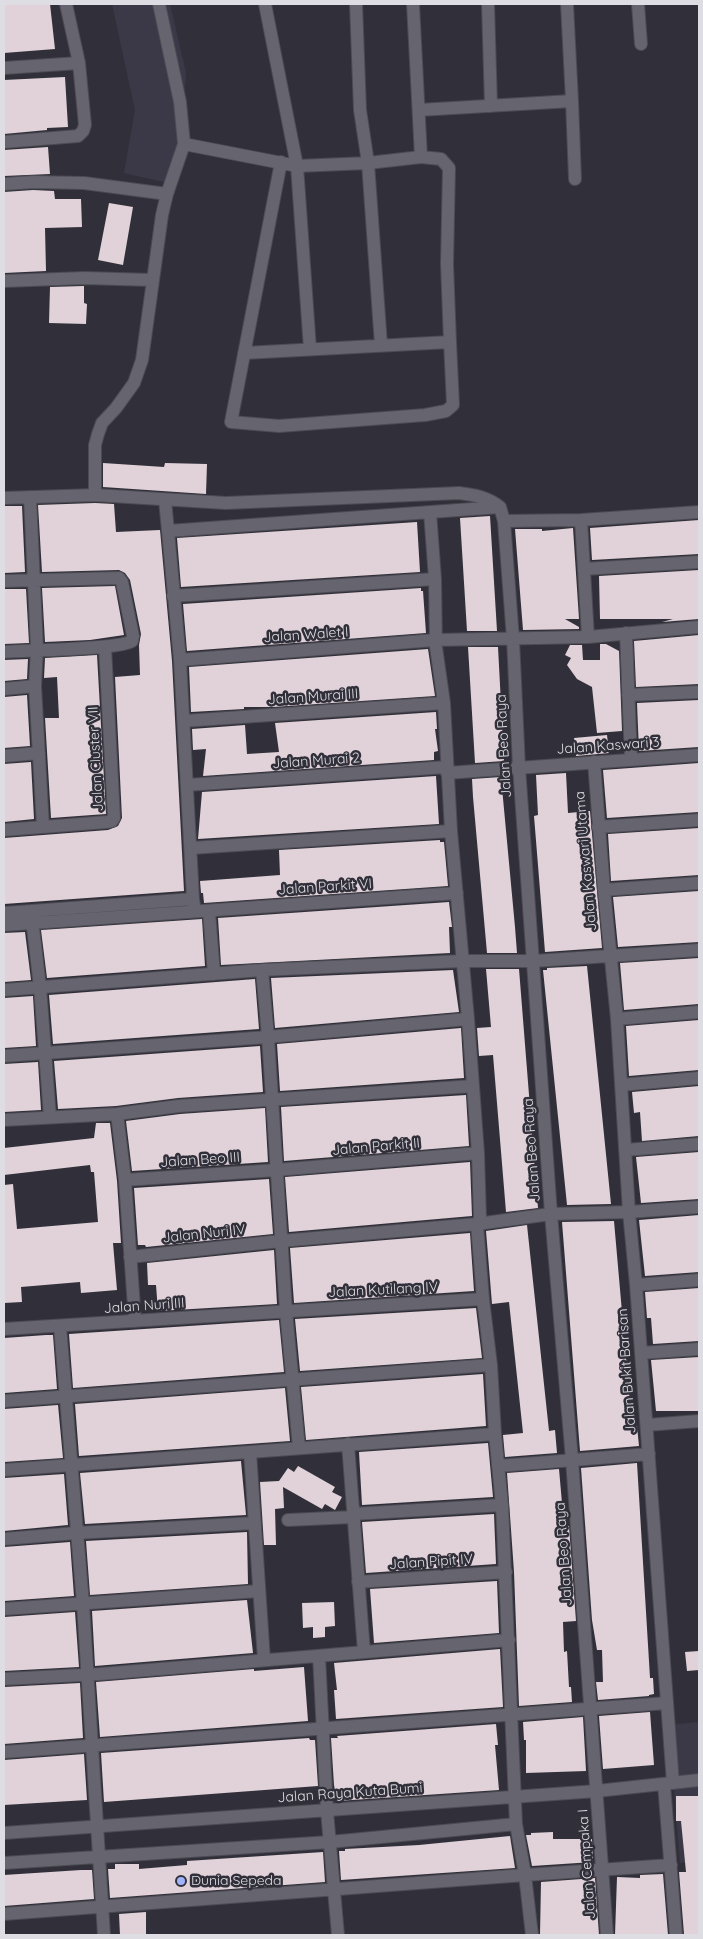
<!DOCTYPE html>
<html>
<head>
<meta charset="utf-8">
<style>
  body { margin:0 }
  #map { position:relative; width:703px; height:1939px; overflow:hidden; background:#31303a; font-family:Quicksand,sans-serif }
  canvas { display:block }
  .frame { position:absolute; inset:0; border:5px solid #dddde3; pointer-events:none }
</style>
</head>
<body>
<div id="map">
<canvas width="703" height="1939"></canvas>
<div class="frame"></div>
</div>
<script>
const ctx = document.querySelector('canvas').getContext('2d');
ctx.lineJoin = 'round';
function fill(path, color) { ctx.fillStyle = color; ctx.fill(path, 'evenodd'); }
function strokePath(path, color, width, dash) { ctx.strokeStyle = color; ctx.lineWidth = width; ctx.lineCap = dash ? 'butt' : 'round'; ctx.setLineDash(dash || []); ctx.stroke(path); }
function write(font, color, halo, rows, align = 'center') {
  ctx.font = font + ' Quicksand,sans-serif'; ctx.lineWidth = 5; ctx.setLineDash([]); ctx.textBaseline = 'middle'; ctx.strokeStyle = halo; ctx.fillStyle = color; for (const [text, x, y, turn = 0] of rows) {
    ctx.save(); ctx.translate(x, y); ctx.rotate((+turn || 0) * Math.PI / 180); ctx.textAlign = isNaN(turn) ? turn : align; if (halo) ctx.strokeText(text, 0, 0); ctx.fillText(text, 0, 0); ctx.restore();
  }
}
fill(new Path2D(`
  M112,4h58l16,69 -9,112 -53,-12 11,-63z
  M699,1722v139l-19,2 -11,-138z`), '#3b3948');
fill(new Path2D(`
  M4,4h46l5,45 -51,4z
  M65,77l3,50 -21,1v2l-43,4v-54z
  M48,147l2,27 -46,2v-26z
  M33,190l21,1 1,8h26l1,28 -37,1 1,43 -42,2v-81z
  M109,203l24,4 -10,58 -25,-5z
  M84,286v17l3,1 -1,20 -37,-1 1,-36z
  M103,463l61,4 1,-4 42,1 -1,30 -103,-7z
  M95,503l19,1 2,28 44,-2 12,131 12,230 -180,13v-66l104,-8 10,-4 4,-8 -7,-141 25,-2 -1,-30 2,-11 -11,-54 -5,-7 -6,-3 -77,2 -4,-67z
  M4,506h18l3,66 -21,1z
  M490,516l7,115h-30l-7,-113z
  M699,520v34l-107,6 -2,-32z
  M417,522l3,50 -239,15 -4,-49z
  M573,528l6,91h-14l14,8v2l-56,1 -8,-101h27v2z
  M699,570v49l-37,3 11,-3h-73l-1,-43z
  M115,586l9,49 -34,5 -45,2 -3,-54z
  M421,588v3h2l3,42 -239,18 -4,-47z
  M4,589h22l3,54 -25,1z
  M699,635v49l-63,3 -2,-46z
  M600,644h6l13,7 3,80 -25,2 -5,-46 -15,-8 -10,-14 4,-7 -6,-3 5,-10h12l1,15h17z
  M468,647h30l6,114 -29,2z
  M428,649l7,47 -162,11h-29v2l-53,3 -2,-45z
  M97,655l9,159 -55,4 -6,-100h14l-2,-41 -13,1 1,-20z
  M28,659l-1,20 -23,2v-21z
  M27,695l3,51 -26,2v-51z
  M699,700v47l-60,4 -2,-48z
  M436,712l1,17h-2l3,22 -4,1v8l-231,16 3,-27 -13,1 -1,-21 53,-4 2,29 32,-2 -4,-29z
  M607,735l2,18 -33,3 -2,-18z
  M31,762l3,57 -30,3v-58z
  M699,763v49l-92,6 -4,-48z
  M566,773l2,40 22,-2 12,137 -57,4 -11,-136 4,-1 -2,-40z
  M436,776l3,48 -241,15 4,-47z
  M501,777l14,150 2,26h-30l-14,-156 -1,-18z
  M699,828v47l-88,6 -3,-47z
  M440,840v2h4l4,44 -244,17 -1,-10h-2l-1,-12 80,-6 -1,-25z
  M699,891v51l-81,5 -5,-50z
  M449,902l3,25h-3l1,26 -229,12 -3,-47z
  M202,919l3,47 -158,12 -6,-48z
  M25,932l6,48 -27,2v-49z
  M699,958v46l-75,6 -4,-47z
  M587,966l24,238 -44,1 -24,-235h4v-2z
  M486,969h33l19,239 -32,4 -13,-157 -14,1 -2,-28 14,-1z
  M453,970l6,42 -184,16 -4,-50z
  M255,979l4,50 -206,15 -4,-49z
  M33,996l3,50 -32,2v-50z
  M699,1020v50l-70,6 -3,-50z
  M461,1028l3,50 -184,13 -3,-47z
  M260,1046l3,46 -85,6 -62,8 -58,3 -4,-48z
  M38,1062l3,48 -37,2v-48z
  M699,1086v50l-57,5 -2,-29 -6,1 -2,-21z
  M466,1095l3,51 -185,15 -3,-54z
  M265,1108l3,54 -136,9 -6,-50 54,-7z
  M96,1123h14l7,58 4,62h-8l4,47 -36,3 -1,-11 -59,5 1,15 -18,1v-118l9,-1 4,45 81,-7 -4,-50h-3l-1,-7 -86,10v-27l90,-10z
  M699,1152v47l-58,4 -5,-46z
  M470,1162l2,54 -183,16 -4,-55z
  M269,1179l4,55 -127,13 -1,-2h-7l-4,-57z
  M699,1215v57l-54,4 -6,-56z
  M614,1221l18,205h5l2,20 -59,5 -18,-229z
  M527,1225l22,206 6,-1 2,23 -52,4 -2,-22 20,-2 -14,-131 -17,2 -6,-73z
  M470,1233l4,58 -180,12 -4,-55z
  M274,1250l3,54 -119,7 -2,-26h-8l-1,-22z
  M699,1288v53l-46,3 -2,-26h-4l-2,-26z
  M476,1308l6,50 -182,13 -5,-52z
  M279,1320l5,52 -211,16 -4,-54z
  M46,1335h7l4,54 -53,4v-55z
  M699,1357v54h-43l-5,-51z
  M483,1374l3,52 -180,14 -5,-53z
  M285,1388l5,53 -211,15 -4,-52z
  M58,1405l5,53 -59,4v-53z
  M488,1443l5,54 -131,8 -3,-53z
  M241,1461l5,54 -161,9 -5,-51z
  M637,1463l13,215h3l1,16 -5,1v1l-51,4 -2,-18h7l-1,-32h-5l-5,-30 -11,-152z
  M298,1466l37,21 -3,5 10,5 -7,13 -10,-6 -3,5 -39,-22 1,21 -9,1 1,36h-12l-4,-63 19,-1 9,-13 6,4z
  M559,1469l5,57h5l7,95 -13,1 1,30 3,-1 2,36h2l1,15 -53,4 -5,-134 -7,-99z
  M64,1474l4,51 -64,6v-53z
  M494,1514l2,50 -130,9 -4,-51z
  M247,1532l1,52 -158,11 -4,-54z
  M70,1542l4,54 -70,5v-54z
  M497,1581l2,52 -125,10 -4,-54z
  M247,1600l6,53 -158,13 -3,-55z
  M334,1602l1,24 -10,1v10l-12,1v-11l-10,1 -1,-25z
  M75,1612l4,55 -75,4v-54z
  M500,1649l3,58 -167,12 -2,-29h3l-3,-27z
  M699,1651v19l-12,1 -2,-19z
  M304,1667l4,54 -208,16 -4,-55 158,-13v2z
  M80,1683l3,55 -79,6v-57z
  M650,1712l4,53 -51,4 -4,-53z
  M583,1717l3,54 -60,2v-33h-2l-1,-18z
  M496,1724l2,21h-3l4,45 -162,11 -3,-16 -3,-47h7l-1,-2z
  M309,1738l1,2h5l3,46 -214,16 -3,-49z
  M84,1754l3,46 -83,5v-45z
  M676,1796h23v138h-15l-5,-62h7l-5,-51h-5z
  M553,1832v7h39l1,23 -61,4 -6,-31h5v-2z
  M510,1836l5,32 -174,12 -2,-29h6v-2l74,-4z
  M323,1852l2,30 -215,16 -2,-29h7v-5h24v5l48,-4v-4z
  M81,1870h11l2,29 -90,7v-31z
  M663,1874l5,61h-53l2,-58 23,1v-3z
  M595,1878l4,57h-59l1,-53z
  M146,1912v23h-26l-1,-21z`), '#e0d2d8');
const minor = new Path2D(`
  M265,4l32,162 13,183
  M356,4l4,106 8,53 13,182
  M413,4l8,153
  M488,4l3,102
  M638,4l3,40
  M4,68l75,-5
  M572,101l3,78
  M419,110l153,-9 -5,-97
  M4,142l74,-6 5,-5 2,-6 -6,-62 -13,-59
  M184,144l113,22 71,-3 53,-6 20,2 8,9 -2,96 3,78 -206,11
  M281,162l-50,260 48,4 146,-11 21,-4 7,-6 -3,-63
  M4,184l29,-2 51,1 83,11
  M4,281l80,-3 68,2
  M95,495v-50l3,-11 4,-11 14,-15 18,-25 8,-23 20,-145 5,-21 17,-50 -4,-42 -21,-98
  M30,497l7,152 -2,37 8,141
  M4,498l91,-3 131,8 233,-10c16,2 28,4 41,14
  M165,500l3,31
  M500,507l4,14 9,118 6,128 32,447 21,246 35,475
  M430,512l5,67 1,68 8,56 7,128 17,188 10,134 2,65v4l-3,2 6,75 8,66 4,69 7,71 14,319 9,51 7,60
  M581,520l7,117
  M504,521l77,-1 118,-8
  M584,569l115,-7
  M4,581l115,-3 3,4 11,54 -1,5c-15,9 -105,9 -128,11
  M173,596l262,-17
  M626,633l5,127
  M180,660l255,-20 153,-3 111,-10
  M4,689l31,-3
  M628,695l71,-3
  M184,721l260,-18
  M4,756l35,-3
  M594,762l10,128 13,129 12,193 7,73 37,498
  M447,773l252,-18
  M187,785l260,-18
  M598,827l101,-7
  M4,830l103,-8 5,-1 2,-3 -9,-171
  M191,848l260,-17
  M604,890l95,-7
  M31,911l9,76 10,130
  M195,911l-2,-12 -13,-239 -12,-129 332,-24
  M209,911l5,63
  M4,913l189,-14
  M4,925l453,-32
  M262,970l6,67 18,274 13,137
  M4,990l258,-20 200,-9h72l165,-11
  M617,1019l82,-7
  M4,1056l264,-19 200,-18
  M621,1085l78,-7
  M117,1114l8,66 10,141
  M4,1120l113,-6 62,-8 294,-20
  M626,1150l73,-6
  M125,1180l152,-10 201,-17
  M130,1257l151,-16 196,-17 74,-10 78,-2 70,-5
  M636,1285l63,-5
  M60,1326l23,278 21,331
  M4,1329l479,-30
  M641,1353l58,-4
  M4,1401l487,-36
  M647,1425l52,-4
  M348,1444l16,208
  M250,1452l14,208
  M498,1466l151,-12
  M4,1470l491,-36
  M353,1514l149,-9
  M288,1520l65,-3
  M4,1539l72,-6 179,-10
  M358,1582l148,-10
  M4,1609l255,-18
  M319,1656l8,155 11,124
  M4,1679l96,-5 409,-34
  M4,1752l663,-49
  M664,1784l12,151
  M4,1833l593,-42 102,-11
  M4,1863l326,-21 186,-18
  M4,1914l521,-39 146,-10`);
strokePath(minor, '#4c4b53', 14);
strokePath(minor, '#66646f', 12);
for (const [x, y, r, color] of [
  [181,1881,5,"#a0b3fd"]
]) { const dot = new Path2D(); dot.arc(x, y, r, 0, 2 * Math.PI); ctx.fillStyle = color; ctx.fill(dot); strokePath(dot, '#31303a', 2); }
write('14px', '#dddde3', '#31303a', [
  ["Jalan Walet I",306,635,-4],
  ["Jalan Murai III",313,697,-4],
  ["Jalan Beo Raya",504,746,-93],
  ["Jalan Kaswari 3",608,746,-4],
  ["Jalan Cluster VII",96,759,-93],
  ["Jalan Murai 2",316,761,-4],
  ["Jalan Kaswari Utama",586,861,-95],
  ["Jalan Parkit VI",325,887,-4],
  ["Jalan Parkit II",376,1147,-5],
  ["Jalan Beo Raya",532,1150,-94],
  ["Jalan Beo III",200,1160,-4],
  ["Jalan Nuri IV",204,1234,-6],
  ["Jalan Kutilang IV",383,1290,-3],
  ["Jalan Nuri III",144,1306,-4],
  ["Jalan Bukit Barisan",627,1371,-94],
  ["Jalan Beo Raya",564,1554,-94],
  ["Jalan Pipit IV",431,1562,-4],
  ["Jalan Raya Kuta Bumi",350,1793,-4],
  ["Jalan Cempaka I",587,1864,-94]
]);
write('14px', '#dddde3', '#31303a', [
  ["Dunia Sepeda",191,1881]
], 'left');
</script>
</body>
</html>
